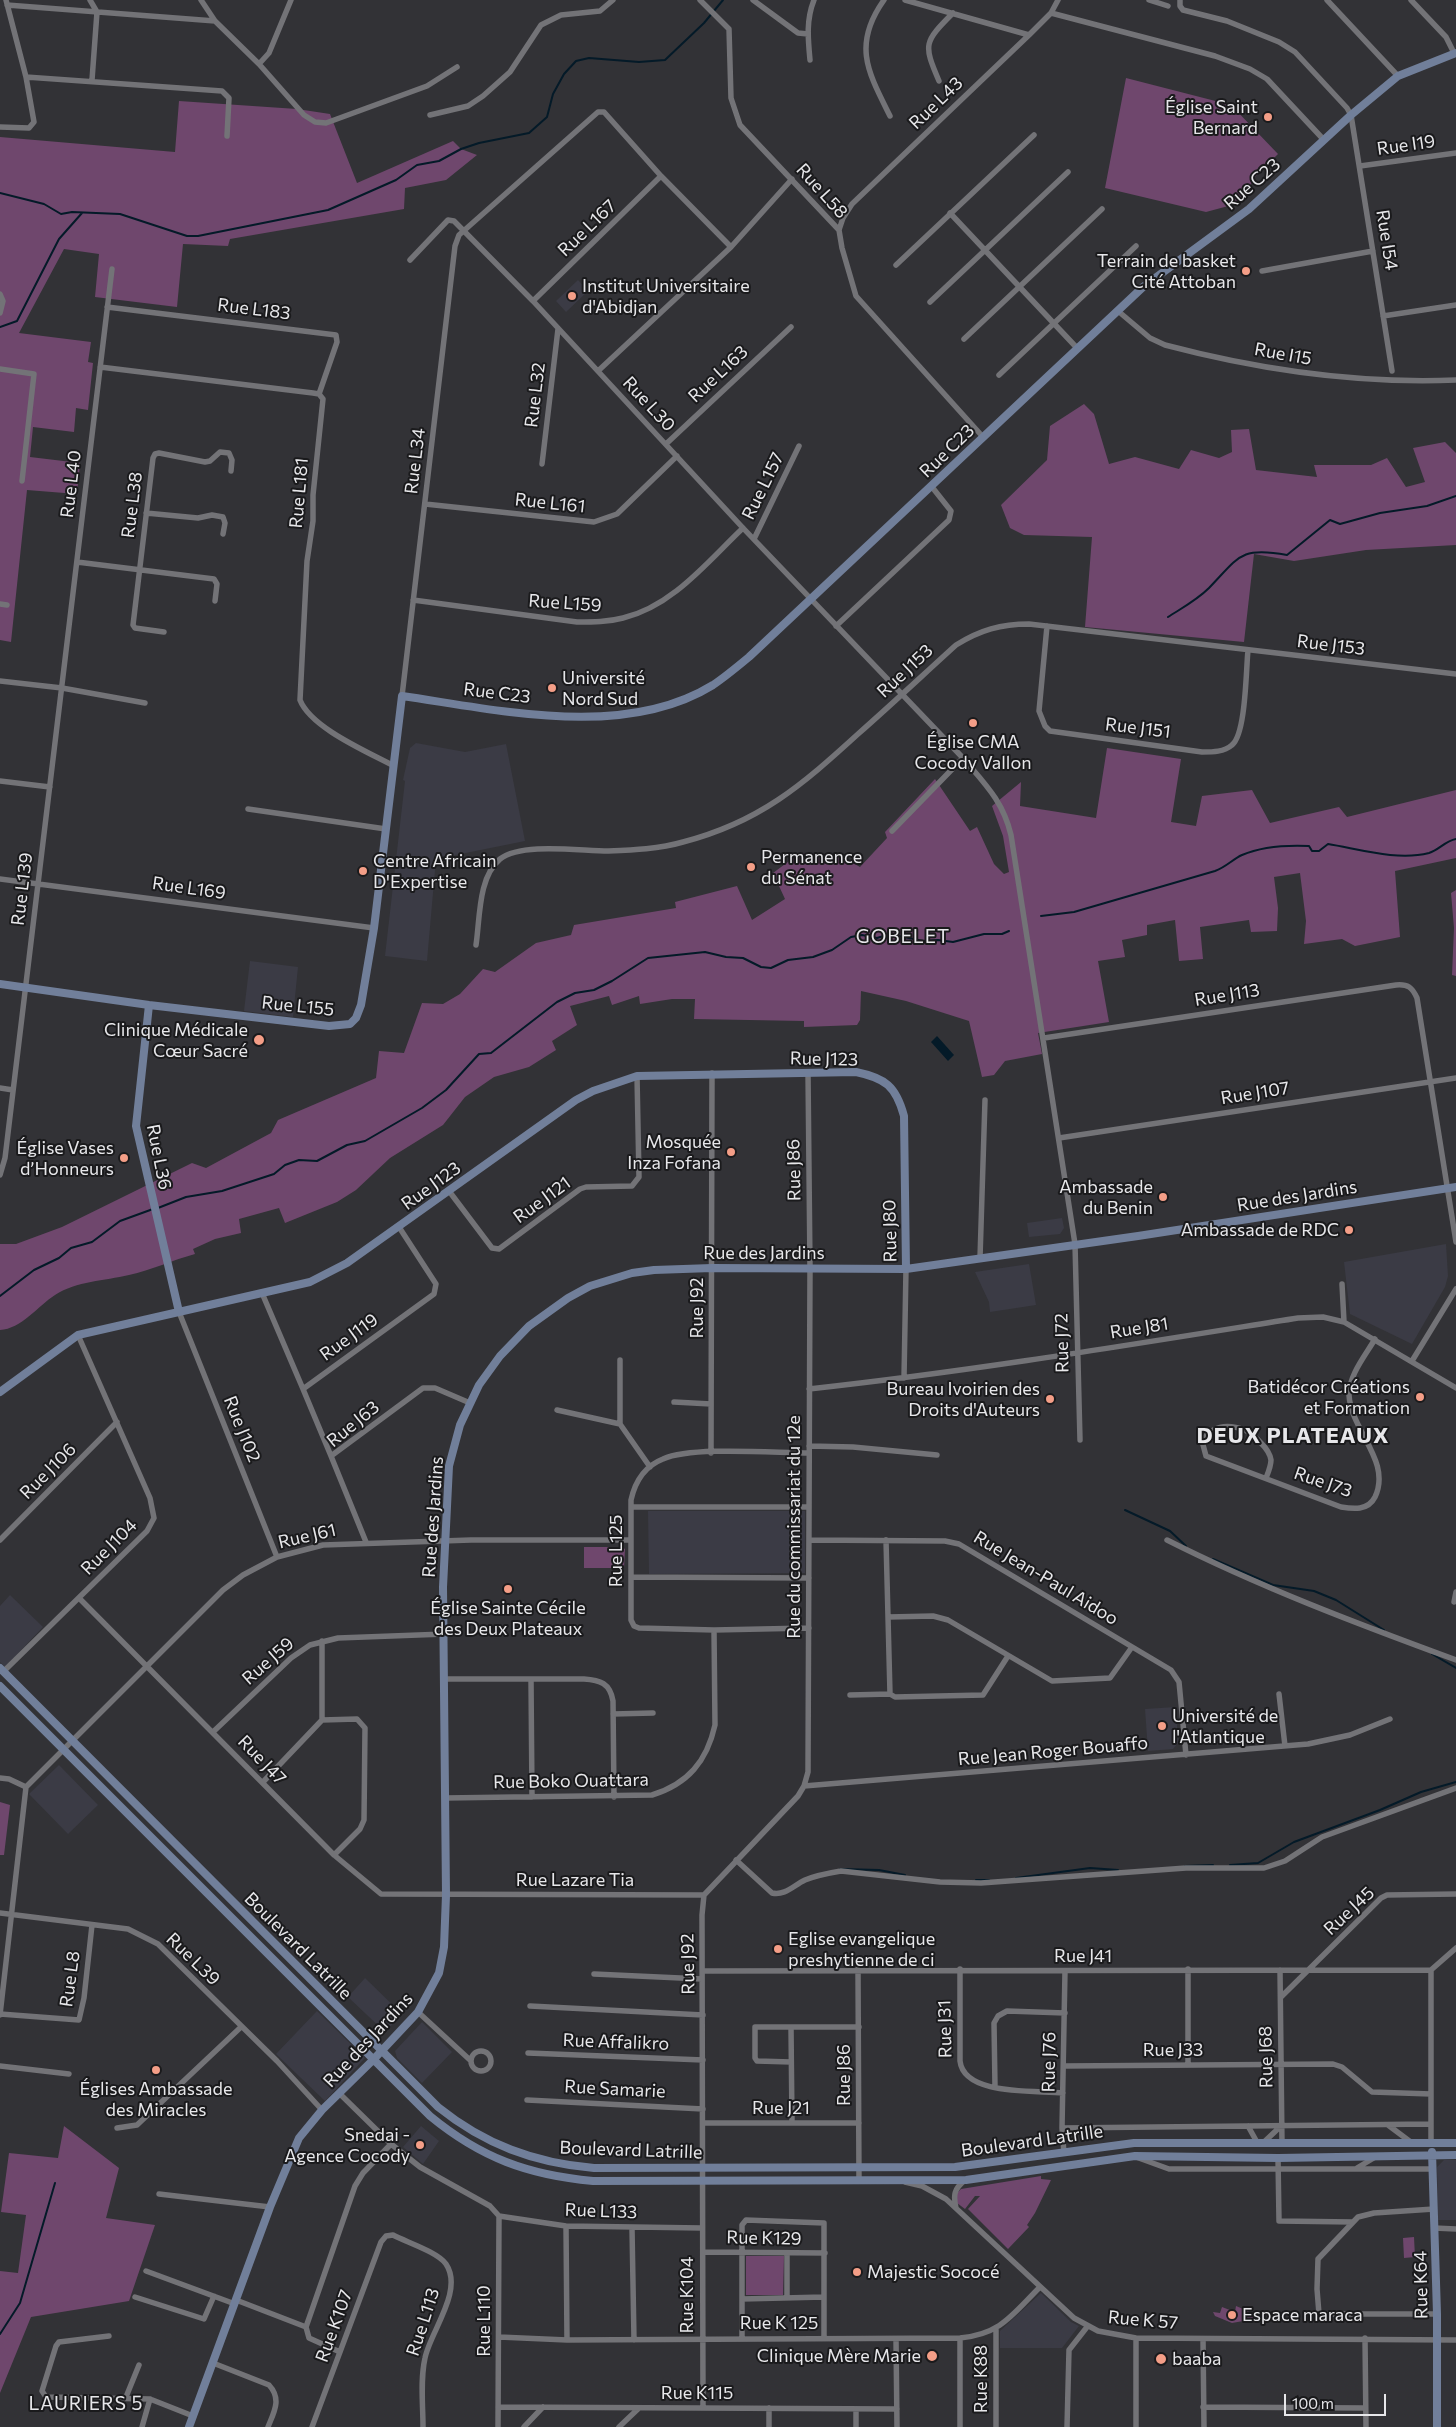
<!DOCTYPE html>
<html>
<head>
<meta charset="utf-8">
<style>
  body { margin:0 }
  #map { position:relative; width:1456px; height:2427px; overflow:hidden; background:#323236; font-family:Commissioner,sans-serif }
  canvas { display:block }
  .scale { position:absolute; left:1284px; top:2394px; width:102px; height:22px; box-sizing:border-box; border:2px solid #e7e7ea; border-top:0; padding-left:6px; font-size:15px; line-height:18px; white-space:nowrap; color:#e7e7ea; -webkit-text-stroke:4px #1a1a1c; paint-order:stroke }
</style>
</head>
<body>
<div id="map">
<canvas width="1456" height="2427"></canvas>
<div class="scale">100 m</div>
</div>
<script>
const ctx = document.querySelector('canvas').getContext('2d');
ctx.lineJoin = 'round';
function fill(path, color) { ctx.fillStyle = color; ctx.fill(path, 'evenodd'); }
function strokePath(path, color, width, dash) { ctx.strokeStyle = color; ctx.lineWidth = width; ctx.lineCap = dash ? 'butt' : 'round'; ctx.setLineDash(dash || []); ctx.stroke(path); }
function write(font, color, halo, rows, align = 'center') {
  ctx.font = font + ' Commissioner,sans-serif'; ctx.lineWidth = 4; ctx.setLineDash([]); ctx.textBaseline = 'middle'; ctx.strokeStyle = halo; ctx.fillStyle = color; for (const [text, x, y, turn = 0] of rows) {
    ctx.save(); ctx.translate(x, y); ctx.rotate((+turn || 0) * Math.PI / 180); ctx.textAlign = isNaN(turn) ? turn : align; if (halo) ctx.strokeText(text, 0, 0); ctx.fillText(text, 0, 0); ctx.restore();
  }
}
fill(new Path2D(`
  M578,280l10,11 -22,21 -10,-11z
  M416,743l49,9 41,-8 19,97 -89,18 -9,102 -42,-5 20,-175 -2,-1 7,-32z
  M250,961l48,6 -5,50 -49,-6z
  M1062,1218l2,10 -4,6 -31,3 -2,-14z
  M1446,1244l2,32 -3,11 -33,57 -62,-30 -6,-52z
  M1029,1264l7,41 -46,7 -1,-10 -14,-30z
  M648,1511h157v62l-156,1z
  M10,1595l33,32 -38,40 -5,-5v-56z
  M1176,1707l2,36 -5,6 -25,2 -3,-42z
  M59,1765l39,40 -30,29 -39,-40z
  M365,1978l37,36 -17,18 -37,-35z
  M317,2011l48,47 -40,43 -49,-47z
  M422,2022l30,30 -30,31 -25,-25 -2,-7z
  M421,2126l18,15 -16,23 -20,-17z
  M1444,2160h12v60h-18l-1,-53z
  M1041,2293l30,29 8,4 -17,22h-62v-17z`), '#3b3b45');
fill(new Path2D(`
  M1126,78l105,27 47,49 -26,26 -2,9 -18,16 -26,7 -101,-24z
  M179,101l118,8 33,5 27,69 96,-42 8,8 16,6 -31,25 -41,8 -1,21 -174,30 -2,7 -45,-2 -6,63 -82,-10 4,-43 -35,-5 -45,84 72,9 -3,20 5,1 -5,47 -12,-2 -2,24 -41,-5 -3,30 50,6 -3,31 -50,-4 -16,152 -11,-2v-503l175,15z
  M1084,404l10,10 15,50 26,-7 44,12 12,-19 28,8 13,-6 -1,-22 18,-1 7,41 61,7 -3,-12h57l16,-7 19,29 19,-5 -12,-34 32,-6 11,11v92l-90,5 -72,11 -40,-7 -10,88 -159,-15 7,-90 -68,-2 -14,-7 -9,-23 46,-45 3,-34z
  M1107,748l74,11 -10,63 25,4 6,-30 50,-6 18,33 69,-16 8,10 109,-27v68l-61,13 5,66 -45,9 -13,-7 -38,5 2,-23 -6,-48 -26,4 4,31 -1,23 -26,1 -2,-12 -49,7 3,32 -24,2 -4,-41 -28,5v10l-25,5 3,17 -27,4 11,61 -71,11 4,21 -37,7 -11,14 -12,2 -13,-56 -63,-20 -45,-10 -1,29 -3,5 -53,2v-6l-110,-2 1,-20h-23l-32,5 -1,-8 -27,9 -3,-9 -39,10 7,19 -25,16 4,9 -27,17 -35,10 -29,20 -22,28 -53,33 -34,32 -19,12 -52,21 -6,-15 -40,11 2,14 -26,6 -22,10 2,5c-22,6 -44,16 -66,21 -25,6 -52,6 -74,20 -17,11 -34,34 -55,35v-86h16l46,-17 130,-64 14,5 65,-35 7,-13 98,-42 3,-27 25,2 18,-50 21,1 17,-10 23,-25 12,3 41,-29 35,-8 3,-10 102,-17 -1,-6 62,-16 15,34 33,-21 -12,-26 27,-20 39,2 21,12 27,-29 -2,-6 50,-53 35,52 7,-4 17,37 10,10 5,-2 -6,-36 -11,-30 29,-24 -1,24 76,12z
  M1456,890v86l-4,-1 2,-47 -3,-35z
  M584,1547h38l3,2 -1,19h-40z
  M0,1802l10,3 -6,50h-4z
  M64,2126l55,42 -13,50 49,7 -26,76 -98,16 -31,76v-122l18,2 8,-58 -25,-3 8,-59 49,5z
  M1041,2176v3l10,1 -16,33 -8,12 2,2 -21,22 -40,-40 12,-13h-5l-10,13 -8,-6 -1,-9 5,-5z
  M1414,2237l1,20 -11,1 -1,-20z
  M746,2256h38l-1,39h-37z
  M1236,2306l12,5 6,8 -22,4 -17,-7 -2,-4 7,1 2,-6 13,5z`), '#6f476d');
fill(new Path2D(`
  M937,1036l17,19 -6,6 -17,-19z`), '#041a28');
strokePath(new Path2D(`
  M0,193l44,11 17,10 11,-2 48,2 67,22h11l130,-26 68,-30 21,-15 22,-4 22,-12 18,-6 50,-10 18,-16 6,-23 11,-20 12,-13 13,-3 50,4 26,-2 39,-37 19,-23
  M0,327l17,-6 42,-82 23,-26
  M1168,617c14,-9 29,-17 41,-29 30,-31 31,-42 78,-33l43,-35 10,4 40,-11 47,-7 29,-10
  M1041,916l33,-4 141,-41c11,-4 18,-12 27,-16 21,-9 45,-10 67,-9l3,5h7l9,-7c31,5 69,17 101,9 10,-3 16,-12 27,-14
  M158,1208l28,-11 36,-6 52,-17 11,-9 14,-5 18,1 30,-16 18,-4 57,-33 24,-18 33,-36 12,-1 66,-51 18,-9 19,-3 18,-9 36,-23 57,-6 21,5 17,1 18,9 10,1 17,-8 25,-3 19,-7 19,-13 11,-2 15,3 13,-4 33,7 15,-1 15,2 31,-8h18l7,-3
  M0,1296l34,-26 25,-12 12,-10 21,-6 28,-21 33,-12
  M1125,1510l45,21 16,15
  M1213,1559l60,26 41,6 22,9 48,30
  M1432,1654l24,14
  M1230,1865l28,-2 36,-21 86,-32 41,-18 35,-10
  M1185,1866l28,-1
  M840,1869l39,1 26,5
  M1016,1878l74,-10 28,2
  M976,1880h13
  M0,2334l20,-31 35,-120`), '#041a28', 2);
strokePath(new Path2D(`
  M90,0l7,12 -5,68
  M201,0l14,21 44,43 45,51 11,7 11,1 101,-37 30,-19
  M700,0l29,29 2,69 9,27 99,105 3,18 14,48 127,141
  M753,0l45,33 10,1
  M884,0c-32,45 -16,72 6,116
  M905,0l124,35
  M1149,0l19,6
  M1180,0v6l3,4 44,11 52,21 16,10 52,56 4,7 41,256
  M1327,0l71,76
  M1411,0l35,37 8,16
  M7,5l208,16
  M1051,13l164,43 35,13 17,10 57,61
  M810,60c-2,-21 -4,-40 4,-60
  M259,64l10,-11 22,-53
  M26,77l196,14 7,7 -2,38
  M939,81c-16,-37 -15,-39 14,-68
  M430,115l38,-9 15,-10 27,-24 31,-47 20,-10 39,-4 13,-11
  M0,127l29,1 5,-6 -8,-45 -20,-77
  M1360,166l96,-13
  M950,213l127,135
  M839,230l4,-12 9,-14 177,-169 22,-22 7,-13
  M410,260l38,-40 6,1 79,80 210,227 220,230c22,26 40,43 48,77l64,409 5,196
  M896,265l138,-130
  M1262,271l111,-20
  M0,294l3,7 -3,12
  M533,301l128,-125
  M930,302l138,-130
  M107,307l229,28 1,7 -18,52
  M1118,311l32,27 15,7c95,25 193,39 291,35
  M1383,316l73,-11
  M964,339l138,-130
  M100,367l213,26 6,1 4,5 -10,96v26l-6,40 -7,139c11,28 68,52 94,66
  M0,369l34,5 -12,107
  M598,371l133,-124 61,-68
  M999,375l137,-129
  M666,444l125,-117
  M542,464l16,-135
  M425,504l169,18 23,-8 60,-58
  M146,513l52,5 14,-3 11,2 2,6 -2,11
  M754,539l45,-93
  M77,562l137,17 3,5 -2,17
  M413,600l164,22c16,0 31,0 46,-4 50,-12 85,-57 120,-90
  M0,604l7,1
  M836,626l113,-106 2,-9 -19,-24
  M1047,626l-8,85 6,15 5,5 152,21c11,0 22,0 30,-7 14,-11 14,-76 16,-95
  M164,632l-29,-4 -2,-3 20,-167 2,-4 4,-1 46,9 5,-1 10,-9 9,1 3,7 -1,11
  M0,681l62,7 83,15
  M402,696l53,-450 4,-11 139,-123h6l57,64 70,71
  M0,781l50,6
  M248,809l138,20
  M892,831l71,-73
  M0,879l374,49
  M476,945c4,-26 2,-68 24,-86 22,-17 80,-8 108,-8 25,-1 51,-2 75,-9 77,-20 119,-57 175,-108 33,-29 66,-60 98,-89 24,-15 45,-21 73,-21l427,50
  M1044,1038l352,-53c12,-1 16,2 21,13l39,244
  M0,1088l13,2
  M1059,1138l397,-60
  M0,1175l5,-17 107,-889
  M449,1191l43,57 7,1 81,-60 6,-2 46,-1 7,-9 -2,-101
  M980,1258l5,-158
  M1342,1284l2,38
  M262,1293l41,96 131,-95 2,-10 -37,-57
  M179,1312l98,245
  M620,1360v64l30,43
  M1412,1361l44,-72
  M904,1378l2,-109
  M303,1389l28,67
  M809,1389c164,-18 326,-45 489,-71l25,-1 21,5 112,66
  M674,1402l37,2
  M557,1410l63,14
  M809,1446l44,1 84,8
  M711,1453l1,-380
  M809,1453c-34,0 -117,-7 -146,6 -18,7 -28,23 -32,41v120l3,6 5,2 75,2 95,-2
  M1266,1478c2,-5 5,-12 5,-18 -1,-7 -5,-12 -10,-17 -15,-18 -44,-25 -59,-2l4,15 135,51c12,2 27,4 34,-10 17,-36 -24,-66 -26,-102 0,-20 16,-39 26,-56
  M631,1507h178
  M0,1540l117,-118
  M809,1540l136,1 14,3 212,126 8,12 7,73
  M886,1540l4,154 5,3 88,-2 25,-39
  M1167,1540c93,47 191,84 289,120
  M366,1542l-35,-86 92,-68h12l35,15
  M631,1577l178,1
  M79,1598l255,257 47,39 323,1
  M1454,1602l2,-10
  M888,1617l45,-1 15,4 104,61 58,-3 22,-31
  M4,1671l143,-140 7,-13 -4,-20 -72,-163
  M445,1679h139c16,1 26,4 29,22l1,96
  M531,1679l1,118
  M1279,1694l6,52
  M850,1695l40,-1
  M613,1714l40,-1
  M322,1720l35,-1 8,9 -1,92 -4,9 -26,26
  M213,1732l78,-74 19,-13 28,-7 107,-4
  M0,1778l9,1 17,8
  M263,1782l59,-62v-79
  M804,1786l504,-42 42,-9 40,-16
  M445,1798l207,-3c36,-11 55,-34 63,-70l-1,-95
  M736,1860l36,33c13,3 22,-8 33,-13 12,-5 24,-7 36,-9l99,11 41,1 205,-15h78l21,-7 37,-24 134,-49
  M0,1913l128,16 30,15 119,117 45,49
  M858,1969l1,212
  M960,1969v92c4,35 75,29 103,32
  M1188,1969v95
  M1280,1970l2,174
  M1431,1970v172
  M703,1971l728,-1 25,-22
  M594,1974l108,5
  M1281,1997l100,-99 6,-3 69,-1
  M530,2006l173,9
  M418,2012l52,48
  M0,2014l79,6 5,-22 8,-73
  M0,2015l26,-228 197,-197 20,-15 34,-18 46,-12 148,-5h160
  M791,2027l1,96
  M471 2061a10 10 0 1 1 20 0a10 10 0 1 1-20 0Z
  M528,2053l175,7
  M791,2062l-34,-1 -2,-3v-31h104
  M0,2066l69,8
  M1064,2066l269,-2 9,3 30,25 59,2
  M995,2087l-1,-64 4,-7 9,-5 58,2
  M339,2093l52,51 29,23 70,39 9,10
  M527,2100l176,9
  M703,2123h156
  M1388,2125l24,18
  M1248,2126l10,18
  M117,2128l20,-3 104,-98
  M1062,2128l369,-4
  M1263,2143l19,-18
  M1064,2153l-2,-25 3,-157
  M1136,2157l33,12h263
  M1278,2158l1,63 74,1
  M1357,2168l20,-12
  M905,2182l17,4 24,13 128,119 24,13 38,7 320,2
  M159,2194l111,13
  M956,2208c-3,-13 -2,-19 9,-28
  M1434,2209l-60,4 -16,4 -40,42 -1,30 2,25h118
  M499,2216l67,10 136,2
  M566,2226l1,114
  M632,2228l2,112
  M1434,2228l22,1
  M703,2252l122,1
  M787,2253v45
  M146,2271l89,33
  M135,2297l69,22 10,-23
  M742,2299l82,-2
  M236,2300l70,27 3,11 31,14
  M306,2327l49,-141 8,-13 28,-29
  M996,2330v97
  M109,2336l-50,6 -3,4 -14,45 4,6 104,2 43,17
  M499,2337l68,3 393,-2c41,-4 52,-23 80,-51
  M742,2338v-113l4,-5 78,3v115
  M1365,2338l1,89
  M896,2339l1,88
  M1203,2339l1,88
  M213,2363l56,22c13,14 5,27 -1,42
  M126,2397l13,-32
  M498,2407l399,2
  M1203,2407l162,1
  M703,2408l-1,-493 2,-20 94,-99 6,-10 4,-14 2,-504 -2,-196
  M142,2427l8,-28
  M312,2427l69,-185 5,-6 7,-1c13,7 45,17 53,29 18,27 -16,68 -21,94 -5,22 -2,47 -2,69
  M498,2427l1,-211
  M524,2427l19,-20
  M619,2427l20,-19
  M769,2427v-19
  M856,2427v-18
  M960,2427v-89
  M1067,2427l2,-77 18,-23
  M1136,2427v-89`), '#737377', 5.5);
strokePath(new Path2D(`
  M0,984l149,21 180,21 21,-2 6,-6 5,-13 13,-77 28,-232c97,14 222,44 311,-11 12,-8 24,-18 36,-28l394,-370 106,-78 102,-94 47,-39 58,-23
  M149,1005l-13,121 43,186
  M0,1392l78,-57 232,-53 37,-19 229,-163 17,-9 44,-15 219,-4c29,6 40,14 48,44l2,153
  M0,1668l438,439c46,37 96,56 156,61l361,-1 179,-24h322
  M0,1686l430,430c51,42 98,59 163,65l373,-1 169,-24 143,2 178,-3
  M1432,2152l5,162v113
  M189,2427l81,-220 29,-69 23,-28 51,-50 45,-48 21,-39 5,-26 2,-52 -3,-308 6,-121 11,-41 19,-40 21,-29 29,-30 39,-28 22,-12 42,-13 22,-3 58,-2 194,1 232,-33 318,-49`), '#717f9a', 8);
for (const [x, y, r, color] of [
  [1268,117,5,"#f49e87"],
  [1246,271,5,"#f49e87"],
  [572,296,5,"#f49e87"],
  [552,688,5,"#f49e87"],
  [973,723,5,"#f49e87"],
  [751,867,5,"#f49e87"],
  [363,871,5,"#f49e87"],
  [259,1040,6,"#f49e87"],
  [731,1152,5,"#f49e87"],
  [124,1158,5,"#f49e87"],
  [1163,1197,5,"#f49e87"],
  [1349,1230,5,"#f49e87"],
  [1420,1397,5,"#f49e87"],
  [1050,1399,5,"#f49e87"],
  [508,1589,5,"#f49e87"],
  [1162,1726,5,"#f49e87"],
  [778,1949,5,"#f49e87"],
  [156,2070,5,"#f49e87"],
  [420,2145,5,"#f49e87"],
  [857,2272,5,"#f49e87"],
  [1232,2315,5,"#f49e87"],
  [932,2356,6,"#f49e87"],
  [1161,2359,6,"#f49e87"]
]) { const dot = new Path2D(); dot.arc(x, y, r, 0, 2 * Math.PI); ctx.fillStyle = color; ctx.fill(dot); strokePath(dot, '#1a1a1c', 2); }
write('18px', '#e7e7ea', '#1a1a1c', [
  ["Rue L43",936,103,-44],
  ["Rue I19",1406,145,-8],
  ["Rue C23",1252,184,-41],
  ["Rue L58",822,191,48],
  ["Rue L167",587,228,-44],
  ["Rue I54",1387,240,81],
  ["Rue L183",254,309,7],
  ["Rue I15",1283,354,10],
  ["Rue L163",718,374,-43],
  ["Rue L32",535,395,-83],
  ["Rue L30",649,404,47],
  ["Rue C23",947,451,-44],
  ["Rue L34",415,461,-83],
  ["Rue L40",71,484,-83],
  ["Rue L157",763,486,-64],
  ["Rue L181",299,493,-85],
  ["Rue L161",550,503,6],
  ["Rue L38",132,505,-83],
  ["Rue L159",565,603,4],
  ["Rue J153",1331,645,7],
  ["Rue J153",905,671,-43],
  ["Rue C23",497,693,7],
  ["Rue J151",1138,728,7],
  ["Rue L169",189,888,8],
  ["Rue L139",22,889,-83],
  ["Rue J113",1227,995,-9],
  ["Rue L155",298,1006,6],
  ["Rue J123",824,1059,1],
  ["Rue J107",1255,1093,-9],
  ["Rue L36",159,1157,79],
  ["Rue J86",794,1170,-91],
  ["Rue J123",431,1186,-36],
  ["Rue des Jardins",1297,1196,-9],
  ["Rue J121",542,1200,-36],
  ["Rue J80",890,1231,-91],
  ["Rue des Jardins",764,1253],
  ["Rue J92",697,1308,-90],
  ["Rue J81",1139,1328,-9],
  ["Rue J119",349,1337,-36],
  ["Rue J72",1062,1343,-91],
  ["Rue J63",353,1424,-39],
  ["Rue J102",242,1429,68],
  ["Rue J106",48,1471,-45],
  ["Rue J73",1323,1482,19],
  ["Rue des Jardins",433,1517,-86],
  ["Rue du commissariat du 12e",794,1527,-90],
  ["Rue J61",307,1536,-13],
  ["Rue J104",109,1547,-45],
  ["Rue L125",616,1551,-90],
  ["Rue Jean-Paul Aidoo",1046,1578,31],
  ["Rue J59",268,1661,-41],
  ["Rue Jean Roger Bouaffo",1053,1751,-5],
  ["Rue J47",262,1760,46],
  ["Rue Boko Ouattara",571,1781,-1],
  ["Rue Lazare Tia",575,1880],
  ["Rue J45",1349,1911,-43],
  ["Boulevard Latrille",298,1946,45],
  ["Rue J41",1083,1956],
  ["Rue L39",193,1959,44],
  ["Rue J92",688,1964,-91],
  ["Rue L8",70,1979,-82],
  ["Rue J31",945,2029,-91],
  ["Rue des Jardins",368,2040,-47],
  ["Rue Affalikro",616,2042,2],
  ["Rue J33",1173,2050],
  ["Rue J68",1266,2057,-91],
  ["Rue J76",1049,2062,-89],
  ["Rue J86",844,2075,-90],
  ["Rue Samarie",615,2089,3],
  ["Rue J21",781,2108],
  ["Boulevard Latrille",1032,2141,-8],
  ["Boulevard Latrille",631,2150,2],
  ["Rue L133",601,2211,2],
  ["Rue K129",764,2238,1],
  ["Rue K64",1421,2285,-91],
  ["Rue K104",687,2295,-90],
  ["Rue K 57",1143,2320,5],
  ["Rue L110",484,2321,-90],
  ["Rue L113",423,2322,-72],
  ["Rue K 125",779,2323],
  ["Rue K107",334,2326,-70],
  ["Rue K88",981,2379,-90],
  ["Rue K115",697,2393]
]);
write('18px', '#e7e7ea', '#1a1a1c', [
  ["Église Saint",1258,107],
  ["Bernard",1258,128],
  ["Terrain de basket",1236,261],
  ["Cité Attoban",1236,282],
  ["Institut Universitaire",582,286,"left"],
  ["d'Abidjan",582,307,"left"],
  ["Université",562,678,"left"],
  ["Nord Sud",562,699,"left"],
  ["Église CMA",973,742,"center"],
  ["Cocody Vallon",973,763,"center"],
  ["Permanence",761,857,"left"],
  ["du Sénat",761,878,"left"],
  ["Centre Africain",373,861,"left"],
  ["D'Expertise",373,882,"left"],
  ["Clinique Médicale",248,1030],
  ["Cœur Sacré",248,1051],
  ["Mosquée",721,1142],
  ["Inza Fofana",721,1163],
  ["Église Vases",114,1148],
  ["d’Honneurs",114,1169],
  ["Ambassade",1153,1187],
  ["du Benin",1153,1208],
  ["Ambassade de RDC",1339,1230],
  ["Batidécor Créations",1410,1387],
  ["et Formation",1410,1408],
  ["Bureau Ivoirien des",1040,1389],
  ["Droits d'Auteurs",1040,1410],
  ["Église Sainte Cécile",508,1608,"center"],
  ["des Deux Plateaux",508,1629,"center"],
  ["Université de",1172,1716,"left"],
  ["l'Atlantique",1172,1737,"left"],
  ["Eglise evangelique",788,1939,"left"],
  ["preshytienne de ci",788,1960,"left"],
  ["Églises Ambassade",156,2089,"center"],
  ["des Miracles",156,2110,"center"],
  ["Snedai -",410,2135],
  ["Agence Cocody",410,2156],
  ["Majestic Sococé",867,2272,"left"],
  ["Espace maraca",1242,2315,"left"],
  ["Clinique Mère Marie",921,2356],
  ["baaba",1172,2359,"left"]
], 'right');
ctx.letterSpacing = '1px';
write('19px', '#e7e7ea', '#1a1a1c', [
  ["GOBELET",903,937],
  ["LAURIERS 5",86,2404]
]);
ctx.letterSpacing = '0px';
ctx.letterSpacing = '1px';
write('bold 22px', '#e7e7ea', '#1a1a1c', [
  ["DEUX PLATEAUX",1293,1436]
]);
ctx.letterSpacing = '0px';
</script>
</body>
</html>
